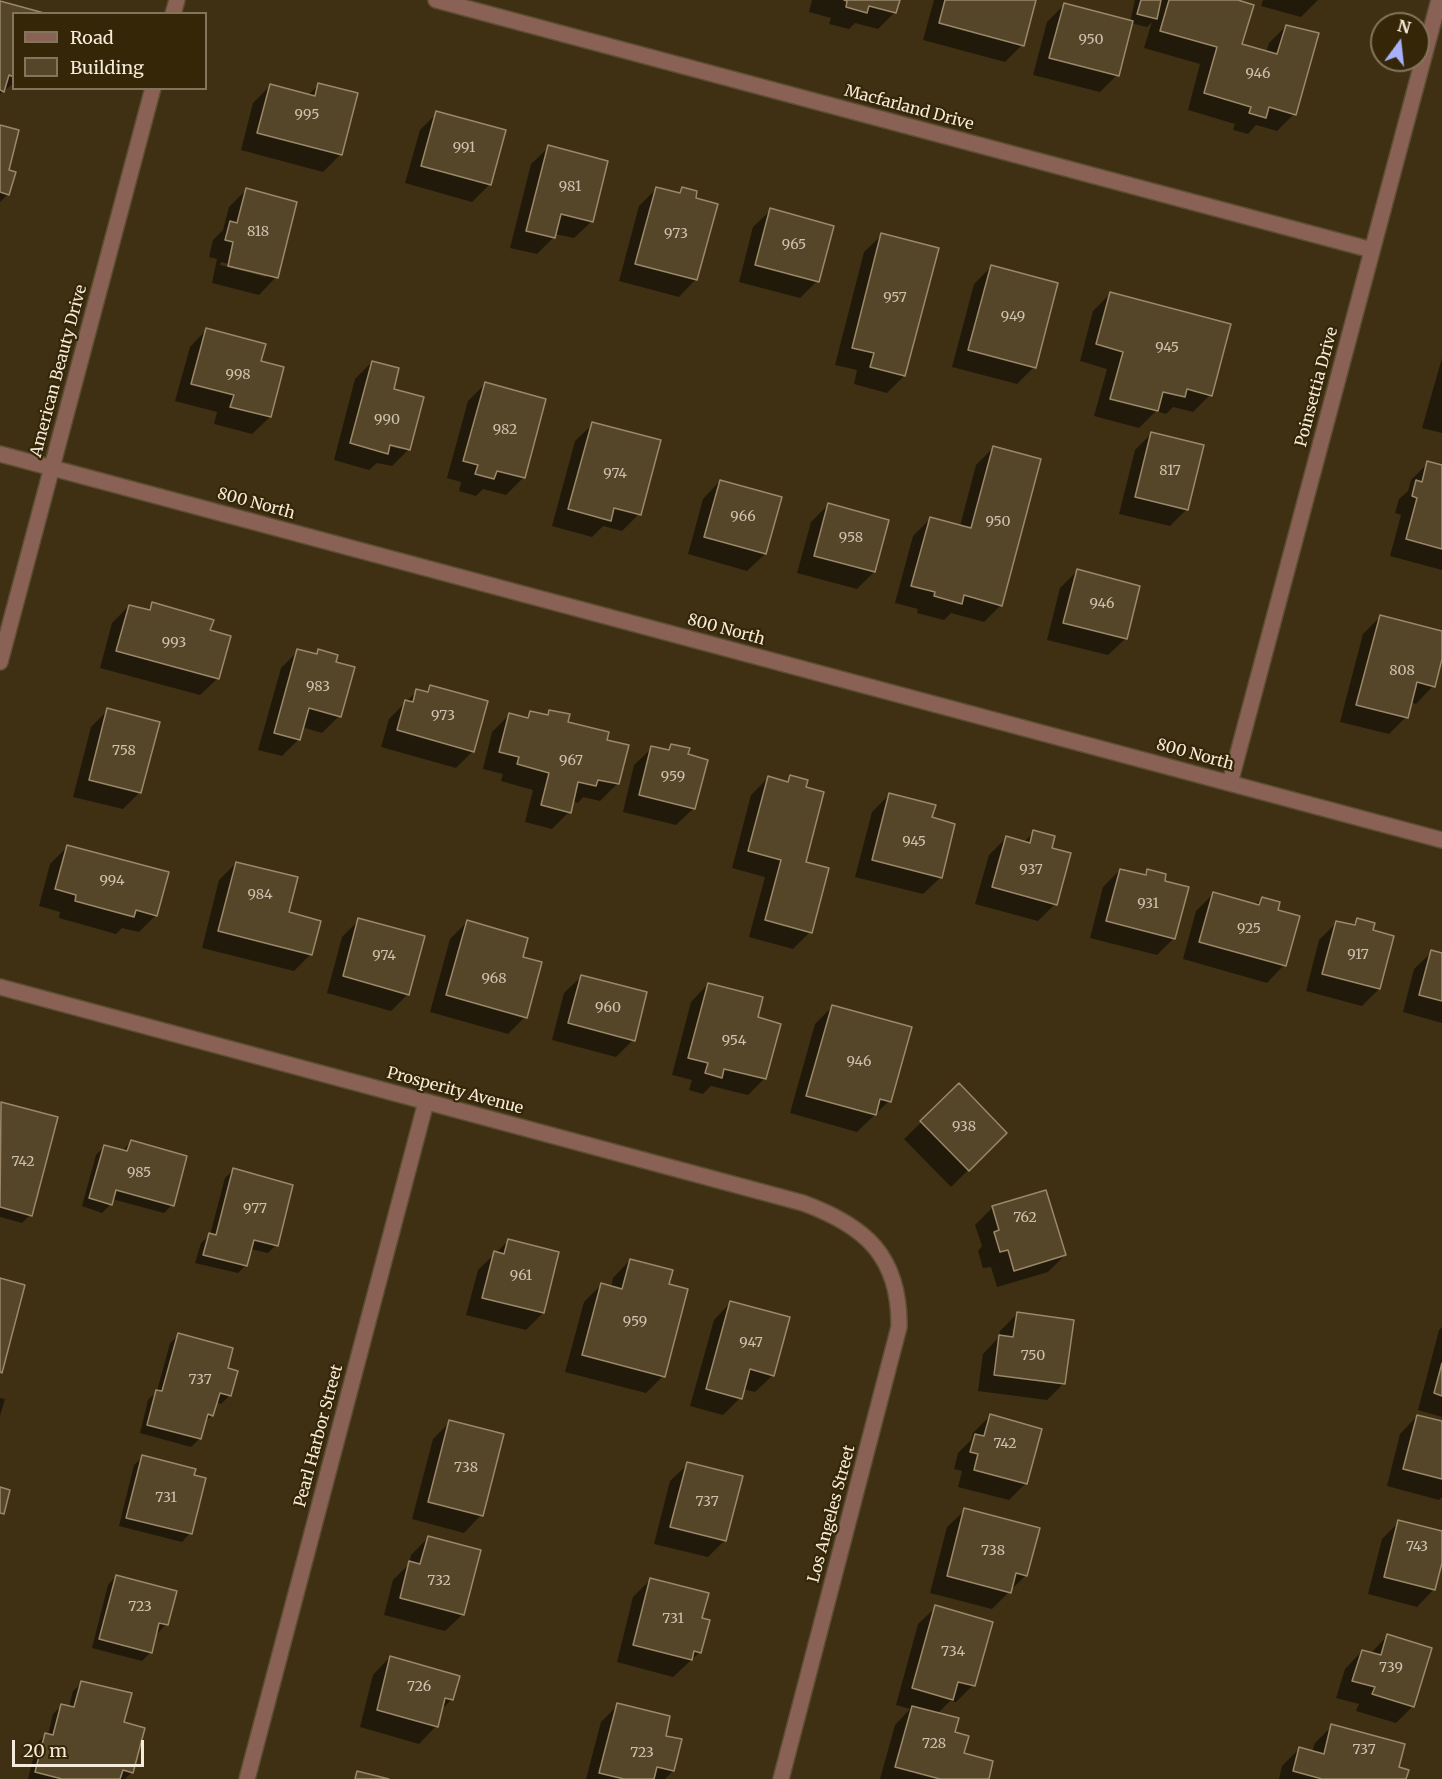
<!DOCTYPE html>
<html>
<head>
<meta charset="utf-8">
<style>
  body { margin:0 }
  #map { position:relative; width:1442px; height:1779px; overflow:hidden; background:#3f3013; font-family:Merriweather,serif }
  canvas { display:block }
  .legend { position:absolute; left:12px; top:12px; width:195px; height:78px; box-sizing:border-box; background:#352608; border:2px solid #82755c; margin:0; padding:8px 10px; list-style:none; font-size:18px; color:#f5ebdb }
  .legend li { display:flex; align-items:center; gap:12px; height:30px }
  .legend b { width:30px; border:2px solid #82755c }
  .north { position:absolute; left:1370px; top:12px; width:60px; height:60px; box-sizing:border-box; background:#352608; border:2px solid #82755c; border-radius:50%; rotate:15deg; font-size:16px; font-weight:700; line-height:24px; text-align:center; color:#f5ebdb }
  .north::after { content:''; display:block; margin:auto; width:21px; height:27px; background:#a7b1fc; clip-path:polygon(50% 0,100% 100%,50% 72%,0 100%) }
  .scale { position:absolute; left:12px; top:1740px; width:132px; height:27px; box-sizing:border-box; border:3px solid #f5ebdb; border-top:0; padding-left:8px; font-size:18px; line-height:21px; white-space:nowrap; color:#f5ebdb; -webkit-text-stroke:4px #352608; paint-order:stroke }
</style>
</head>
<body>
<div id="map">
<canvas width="1442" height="1779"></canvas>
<ul class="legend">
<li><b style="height:8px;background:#8a6155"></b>Road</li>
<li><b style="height:16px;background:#564629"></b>Building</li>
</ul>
<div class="north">N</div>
<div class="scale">20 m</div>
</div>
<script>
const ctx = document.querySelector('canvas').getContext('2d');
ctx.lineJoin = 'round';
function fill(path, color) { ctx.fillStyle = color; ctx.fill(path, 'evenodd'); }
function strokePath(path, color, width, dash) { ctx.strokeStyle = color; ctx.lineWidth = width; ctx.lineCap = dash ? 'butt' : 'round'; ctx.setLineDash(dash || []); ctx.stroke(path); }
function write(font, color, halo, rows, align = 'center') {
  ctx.font = font + ' Merriweather,serif'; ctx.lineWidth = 4.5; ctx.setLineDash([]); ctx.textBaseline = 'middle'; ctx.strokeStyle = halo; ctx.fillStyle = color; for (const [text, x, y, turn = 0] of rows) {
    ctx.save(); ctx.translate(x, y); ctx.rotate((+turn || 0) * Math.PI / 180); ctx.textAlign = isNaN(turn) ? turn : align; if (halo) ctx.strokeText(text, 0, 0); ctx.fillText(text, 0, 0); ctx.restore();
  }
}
fill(new Path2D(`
  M812,0h86l-3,12 -17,17 -23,-6 -6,6 -20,-5 2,-6 -22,-6z
  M934,0h101l-13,45 -17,17 -82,-22z
  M1135,0h97l8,45 26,8 3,-10 17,-17 8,88 -17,17 -21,-6 -8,9 -15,-4 2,-6 -47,-14 12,-46 -56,-16 8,-26 -5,5 -16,-4 -14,52 -17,17 -67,-17 14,-53 17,-17 66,17z
  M1263,0h55l-17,17 -40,-11z
  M0,2l40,12h-26v69l-14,11z
  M319,85l21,70 -17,17 -82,-22 12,-47 17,-17 38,9z
  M437,113l67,18 -15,54 -17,17 -67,-19 15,-53z
  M0,126l8,68 -8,8z
  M549,147l43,74 -18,17 -19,-4 -1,3 -17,17 -27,-6 21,-84z
  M656,189l21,5 5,-5 14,90 -17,18 -60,-16 20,-75z
  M246,190l30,87 -17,18 -47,-12 5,-24 -8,-2 4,-17 10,-10 6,-23zM221,262l45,12v3l-46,-12z
  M771,210l46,71 -17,17 -61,-16 14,-55z
  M882,235l22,141 -17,17 -33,-9 3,-14 -22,-5 29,-113z
  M991,267l43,100 -17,17 -65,-17 22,-83z
  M1110,294l100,101 -17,17 -20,-5 -7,7 -10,-3 -17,17 -45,-12 13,-47 -27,-8 13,-50z
  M207,329l52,33 11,55 -18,17 -38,-10 3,-12 -42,-11 15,-54z
  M1442,358v75l-20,-5z
  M372,362l20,28 17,59 -17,17 -15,-3 -8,7 -35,-10 21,-81zM383,444l17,2v3z
  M485,384l59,16 -21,78 -17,17 -23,-6 -7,7 -17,-5 2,-9 -14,-4 21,-77z
  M593,424l46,90 -17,17 -19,-5 -11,11 -40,-11 23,-85z
  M1152,433l35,76 -17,17 -51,-12 16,-64z
  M993,448l8,157 -17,17 -33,-9 -7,7 -27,-7 1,-4 -23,-6 18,-67 17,-17 30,7 16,-61z
  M1428,463l14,4v103l-52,-14 11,-41 -6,-2 4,-14 9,-8 3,-11z
  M720,481l61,17 -16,56 -18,17 -59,-17 15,-55z
  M828,505l46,67 -17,17 -60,-16 14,-51z
  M1077,571l49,67 -18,17 -61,-15 13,-52z
  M152,604l57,27 9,47 -18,17 -100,-27 12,-45 17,-17 17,5z
  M1380,617l62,16v21l-9,32 -17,18 -6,-2 -4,15 -17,17 -49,-12 23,-88z
  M298,651l16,4 5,-4 15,12 5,53 -17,17 -20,-6 -3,12 -17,17 -24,-6 23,-82z
  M430,687l43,64 -17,17 -75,-21 8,-28 28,-28 7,2z
  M108,710l32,82 -17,17 -50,-12 18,-70z
  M550,711l17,12 38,18 22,5 -10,38 -17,17 -17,-4 -5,6 -6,-2 -3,11 -17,17 -27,-7 8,-32 -32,-9 2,-7 -20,-5 9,-37 17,-17 15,4 6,-6 15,3z
  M671,745l23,63 -18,17 -53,-13 11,-47 18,-17 14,3z
  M790,777l14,86 6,69 -17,17 -44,-12 16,-60 -33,-9 19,-73 17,-17 17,5z
  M889,795l41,24 11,58 -18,17 -68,-17 17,-65z
  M1034,832l16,17 5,55 -17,17 -63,-17 14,-49 17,-17 17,5z
  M67,847l89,68 -17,17 -17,-4 -6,6 -57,-16 1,-6 -21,-6 11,-42z
  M236,863l52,50 23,41 -17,17 -92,-23 17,-68z
  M1120,870l22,6 6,-5 15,11 11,56 -17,17 -67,-17 13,-51z
  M1213,894l42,11 7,-7 14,13 8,54 -17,18 -84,-24 13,-48z
  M359,920l49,74 -17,17 -64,-18 15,-56z
  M1357,920l15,11 7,58 -17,17 -56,-15 13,-51 17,-17 15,3z
  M467,922l55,36 3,59 -17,17 -78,-22 20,-73z
  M1432,952l10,3v68l-39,-11 11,-43z
  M582,976l51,64 -17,17 -64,-17 12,-47z
  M708,984l48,34 9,60 -17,17 -37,-9 -8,8 -14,-4 3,-10 -20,-5 19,-73z
  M832,1007l57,94 -32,31 -67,-19 25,-89z
  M959,1086l46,47 -54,54 -47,-48z
  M2,1103l28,112 -8,8 -22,-6v-112z
  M131,1142l41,63 -8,8 -52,-14 -1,5 -9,9 -20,-7 14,-51 8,-8 19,3z
  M233,1170l43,75 -8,8 -18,-4 -4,16 -8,8 -43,-10 6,-20 9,-8 15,-57z
  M1045,1192l20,63 -17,17 -51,15 -6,-20 -8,1 -5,-17 4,-5 -7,-21 17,-17z
  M508,1241l35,72 -17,17 -60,-15 12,-45z
  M630,1260l38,25 -5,91 -17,17 -81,-21 19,-70 17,-17 10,2 2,-9z
  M731,1302l42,73 -18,17 -12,-3 -3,9 -17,17 -33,-9 24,-86z
  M1017,1314l47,69 -17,17 -69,-9 5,-37 16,-17 1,-6z
  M1442,1327v90l-24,-7 21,-80z
  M179,1335l47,34 4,26 -9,9 -5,-2 -4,13 -9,9 -3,14 -9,9 -51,-14 8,-33 9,-9 13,-48z
  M0,1398l5,1 -5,17z
  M990,1416l36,67 -17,17 -51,-13 4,-16 -8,-2 4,-16 13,-13 2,-7z
  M1417,1416l25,7v74l-3,3 -52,-14 13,-52z
  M450,1422l31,93 -17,18 -52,-14 21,-80z
  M143,1457l47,76 -8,9 -63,-16 15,-61z
  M688,1464l37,76 -17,17 -54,-13 16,-63z
  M965,1510l61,65 -34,34 -62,-16 17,-66z
  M1399,1522l43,11v24l-8,32 -17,18 -49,-13 14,-55z
  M428,1538l35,76 -18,17 -61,-16 9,-35 16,-16 2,-9z
  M116,1576l50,48 -8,9 -3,-1 -5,21 -8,8 -50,-13 16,-63z
  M650,1580l50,39v33l-27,25 -56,-15 16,-65z
  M936,1607l37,78 -17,17 -6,-1 -13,13 16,19 10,21 24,25h-107l15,-54 15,-16 -14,-4 22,-81z
  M1387,1636l26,70 -17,17 -40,-12 3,-7 -23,-6 9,-29 17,-18 8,3z
  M390,1657l62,42 -12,12 -4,15 -17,18 -59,-17 13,-52z
  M82,1683l41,40 9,49 -7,7h-97l9,-36 8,-8h3l5,-21 9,-9 7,2 4,-16z
  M618,1705l46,32 9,34 -8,8h-79l15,-57z
  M1332,1726l65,42 8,11h-126l3,-13 17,-17 13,3 3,-9z`), '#0007');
const building = new Path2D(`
  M844,0h56l-4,13 -27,-7 -2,7 -21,-6 1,-6z
  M945,0h91l-12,46 -85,-23z
  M1141,0h20l-4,19 -20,-5z
  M1169,0h69l16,5 -12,39 35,10 9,-29 33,8 -23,82 -27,-8 -3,11 -17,-5 2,-6 -47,-14 13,-46 -57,-16z
  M0,1l44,12 -30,1v63l-5,-2 -5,17 -4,-2z
  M1064,3l69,18 -14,55 -70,-18z
  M318,83l40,10 -16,62 -85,-22 13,-49 45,12z
  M436,111l70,19 -15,55 -70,-19z
  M0,125l19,5 -10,40 7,2 -7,23 -9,-3z
  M548,145l60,16 -15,61 -32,-8 -6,24 -29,-7z
  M656,187l24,6 2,-6 15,4 -1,7 22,6 -21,76 -62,-16z
  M246,188l51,14 -19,76 -50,-12 5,-24 -8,-2 5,-19 7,2z
  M770,208l64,18 -15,56 -64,-17z
  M881,233l58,15 -34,128 -35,-9 4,-14 -22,-5z
  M991,265l67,18 -22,85 -68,-18z
  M1110,292l121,32 -19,72 -25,-7 -2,8 -22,-5 -5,19 -48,-12 13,-47 -27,-8z
  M206,328l60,16 -5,17 23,6 -13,50 -41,-10 4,-12 -43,-11z
  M372,361l27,7 -5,21 30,8 -14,53 -20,-5 -2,9 -38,-11z
  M485,382l61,17 -21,79 -28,-7 -3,8 -19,-5 3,-9 -15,-4z
  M592,422l69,18 -20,75 -27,-7 -3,13 -43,-12z
  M1151,432l53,13 -16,65 -53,-13z
  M993,446l48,13 -39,147 -38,-11 -2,9 -28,-8 1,-4 -24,-6 19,-69 41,11z
  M1427,461l15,4v84l-36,-10 11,-41 -5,-2 4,-16 6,2z
  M720,480l62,17 -16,57 -62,-17z
  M828,503l61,17 -14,52 -61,-16z
  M1077,569l63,17 -13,53 -64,-16z
  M152,602l62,18 -4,10 21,6 -12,43 -103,-28 13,-46 21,5z
  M1380,615l62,16v28l-7,28 -18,-5 -9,36 -52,-13z
  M297,649l20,5 1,-5 20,6 -2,7 19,5 -14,50 -32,-9 -9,32 -26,-7z
  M430,685l58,16 -14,51 -77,-22 8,-30 8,2 3,-13 12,3z
  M107,708l53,14 -19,71 -52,-13z
  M549,710l21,4 -2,8 41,10 -2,8 22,5 -10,39 -21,-4 -2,6 -18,-4 -7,31 -30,-8 8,-32 -32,-9 2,-7 -20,-5 10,-39 19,5 2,-7 18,4z
  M671,744l19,4 -2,6 20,6 -13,49 -56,-14 12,-49 18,4z
  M790,775l18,5 -2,7 18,5 -18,70 23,6 -17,65 -47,-13 16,-60 -33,-9 20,-75 20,6z
  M889,793l47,12 -4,12 23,7 -13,54 -70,-18z
  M1033,830l22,6 -3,12 19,5 -14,52 -65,-18 14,-51 24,7z
  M67,845l102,27 -12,44 -21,-6 -2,7 -59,-16 1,-6 -21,-6z
  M236,862l62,15 -9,35 32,9 -9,34 -94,-24z
  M1120,869l26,6 1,-6 19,5 -1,7 24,6 -14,52 -69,-18z
  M1213,892l46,13 3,-8 18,5 -2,8 22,6 -14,50 -87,-24z
  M358,918l67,18 -16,59 -66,-19z
  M1357,918l18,5 -2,7 21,6 -14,53 -58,-15 14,-53 19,4z
  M467,920l61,18 -5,19 19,5 -15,56 -81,-23z
  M1431,950l11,3v48l-23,-6z
  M581,975l66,17 -12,49 -67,-18z
  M708,983l55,14 -5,20 23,7 -15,55 -42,-10 -2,9 -17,-5 3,-10 -20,-5z
  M832,1005l80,22 -21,75 -11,-3 -4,16 -70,-19z
  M959,1083l48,50 -38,38 -49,-50z
  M1,1102l57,15 -26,99 -32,-9z
  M131,1140l56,16 -13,50 -58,-16 -4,15 -23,-7 15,-53 23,6z
  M233,1168l60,17 -15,61 -24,-6 -7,26 -44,-11 6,-22 7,2z
  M1046,1190l20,65 -52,16 -6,-21 -8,2 -6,-20 5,-2 -7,-24z
  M508,1239l51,13 -15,61 -62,-15 12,-47 10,3z
  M630,1259l43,11 -4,14 19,5 -23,88 -83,-22 19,-72 21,6z
  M0,1278l25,7 -23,88 -2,-1z
  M730,1301l60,16 -16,59 -24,-7 -8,30 -36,-10z
  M1017,1312l57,8 -9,64 -71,-9 5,-40 14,2z
  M178,1333l55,15 -5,20 10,3 -7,25 -11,-3 -7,23 -5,-2 -7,25 -54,-14 9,-35 6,1z
  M1442,1363v33l-8,-3z
  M990,1414l52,15 -15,55 -53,-14 4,-16 -8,-2 5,-18 9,2z
  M1417,1415l25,6v58l-39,-10z
  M449,1420l55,14 -21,82 -55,-14z
  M142,1455l54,14 -2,6 12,3 -14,56 -66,-16z
  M687,1462l56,14 -17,65 -56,-14z
  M0,1487l10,3 -6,24 -4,-1z
  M964,1508l76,20 -13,48 -11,-3 -5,20 -64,-17z
  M1398,1520l44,11v32l-7,27 -51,-13z
  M428,1536l53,14 -17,65 -64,-17 9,-37 11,3z
  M116,1575l61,16 -9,34 -9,-2 -7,30 -53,-14z
  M650,1578l59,15 -7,25 8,2 -9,33 -7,-2 -2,9 -59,-15z
  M935,1605l58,17 -18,64 -17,-4 -5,18 -41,-12z
  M1387,1634l45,14 -18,59 -42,-13 3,-7 -23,-6 10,-31 19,5z
  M390,1656l70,20 -7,24 -8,-2 -7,29 -61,-17z
  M81,1681l51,12 -8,29 21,6 -12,45 -10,-3 -3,9h-58l-27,-7 10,-39 8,2 8,-31 13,3z
  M617,1703l53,13 -4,20 16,3 -8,32 -17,-4 -3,12h-30l-25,-6z
  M912,1706l47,12 -4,14 14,4 -5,17 29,8 -4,18h-49l-45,-12z
  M1331,1724l74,20 -6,23 10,3 -3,9h-84l-29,-8 6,-24 25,7z
  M357,1771l32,8h-34z`);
fill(building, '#564629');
strokePath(building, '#9a8869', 1.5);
const minor = new Path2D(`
  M436,0l936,250
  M173,14l4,-14
  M0,454l1442,386
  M0,662l153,-574
  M1230,783l209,-783
  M0,987l803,216c63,23 97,54 96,124l-118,452
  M247,1779l179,-677`);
strokePath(minor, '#5c4e33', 18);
strokePath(minor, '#8a6155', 15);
write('14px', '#cdc2ae', null, [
  ["950",1091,40],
  ["946",1258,74],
  ["995",307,115],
  ["991",464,148],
  ["981",570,187],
  ["818",258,232],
  ["973",676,234],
  ["965",794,245],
  ["957",895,298],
  ["949",1013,317],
  ["945",1167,348],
  ["998",238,375],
  ["990",387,420],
  ["982",505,430],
  ["817",1170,471],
  ["974",615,474],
  ["966",743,517],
  ["950",998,522],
  ["958",851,538],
  ["946",1102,604],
  ["993",174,643],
  ["808",1402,671],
  ["983",318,687],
  ["973",443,716],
  ["758",124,751],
  ["967",571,761],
  ["959",673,777],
  ["945",914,842],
  ["937",1031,870],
  ["994",112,881],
  ["984",260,895],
  ["931",1148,904],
  ["925",1249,929],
  ["917",1358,955],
  ["974",384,956],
  ["968",494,979],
  ["960",608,1008],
  ["954",734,1041],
  ["946",859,1062],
  ["938",964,1127],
  ["742",23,1162],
  ["985",139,1173],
  ["977",255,1209],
  ["762",1025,1218],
  ["961",521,1276],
  ["959",635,1322],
  ["947",751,1343],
  ["750",1033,1356],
  ["737",200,1380],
  ["742",1005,1444],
  ["738",466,1468],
  ["731",166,1498],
  ["737",707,1502],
  ["743",1417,1547],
  ["738",993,1551],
  ["732",439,1581],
  ["723",140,1607],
  ["731",673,1619],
  ["734",953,1652],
  ["739",1391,1668],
  ["726",419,1687],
  ["728",934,1744],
  ["737",1364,1750],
  ["723",642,1753]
]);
write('16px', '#f5ebdb', '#352608', [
  ["Macfarland Drive",909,108,15],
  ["American Beauty Drive",59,371,-75],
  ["Poinsettia Drive",1317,387,-75],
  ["800 North",256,504,15],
  ["800 North",726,630,15],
  ["800 North",1195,755,15],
  ["Prosperity Avenue",455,1091,15],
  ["Pearl Harbor Street",319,1436,-75],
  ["Los Angeles Street",832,1514,-75]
]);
</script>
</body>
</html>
